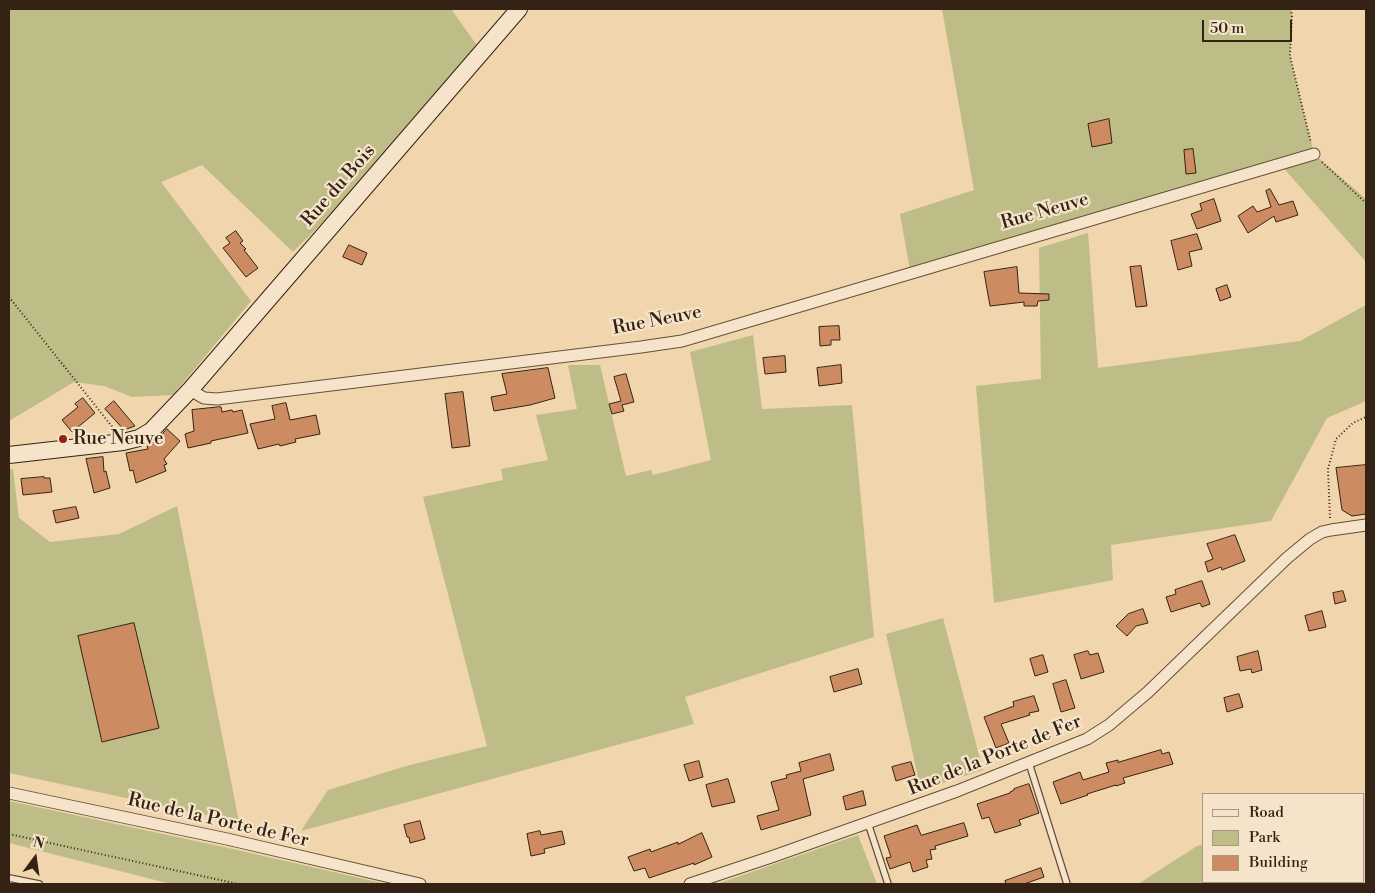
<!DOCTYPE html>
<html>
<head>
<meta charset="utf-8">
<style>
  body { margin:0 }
  #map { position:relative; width:1375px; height:893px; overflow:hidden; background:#f1d5ad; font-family:"Libre Bodoni",serif }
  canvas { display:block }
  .frame { position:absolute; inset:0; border:10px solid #342315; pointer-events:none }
  .legend { position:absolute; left:1202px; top:793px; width:162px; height:90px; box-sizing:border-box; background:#f6e4ca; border:1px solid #a89782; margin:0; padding:6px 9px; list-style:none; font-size:15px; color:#342315 }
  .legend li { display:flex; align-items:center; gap:10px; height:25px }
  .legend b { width:25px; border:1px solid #a89782 }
  .north { position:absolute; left:10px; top:833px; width:50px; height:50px; -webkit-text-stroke:4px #f6e4ca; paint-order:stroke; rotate:14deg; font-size:14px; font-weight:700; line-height:20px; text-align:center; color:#342315 }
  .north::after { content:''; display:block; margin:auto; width:18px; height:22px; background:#342315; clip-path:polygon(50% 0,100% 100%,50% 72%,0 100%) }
  .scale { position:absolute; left:1202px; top:20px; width:90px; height:22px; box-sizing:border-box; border:2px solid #342315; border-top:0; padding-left:6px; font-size:15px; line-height:18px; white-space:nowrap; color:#342315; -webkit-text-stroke:4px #f6e4ca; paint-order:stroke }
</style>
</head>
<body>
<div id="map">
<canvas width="1375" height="893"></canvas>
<div class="frame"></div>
<ul class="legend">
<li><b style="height:6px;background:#f6e4ca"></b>Road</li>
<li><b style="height:14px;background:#bebc87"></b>Park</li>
<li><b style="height:14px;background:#cc8b60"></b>Building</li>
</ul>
<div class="north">N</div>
<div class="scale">50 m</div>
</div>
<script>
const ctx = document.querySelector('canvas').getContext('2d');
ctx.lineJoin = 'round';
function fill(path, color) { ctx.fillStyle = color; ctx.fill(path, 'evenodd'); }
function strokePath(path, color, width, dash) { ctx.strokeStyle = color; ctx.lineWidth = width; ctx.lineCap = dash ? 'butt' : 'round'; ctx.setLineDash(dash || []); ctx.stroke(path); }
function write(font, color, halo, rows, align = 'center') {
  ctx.font = font + ' "Libre Bodoni",serif'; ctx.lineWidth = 4.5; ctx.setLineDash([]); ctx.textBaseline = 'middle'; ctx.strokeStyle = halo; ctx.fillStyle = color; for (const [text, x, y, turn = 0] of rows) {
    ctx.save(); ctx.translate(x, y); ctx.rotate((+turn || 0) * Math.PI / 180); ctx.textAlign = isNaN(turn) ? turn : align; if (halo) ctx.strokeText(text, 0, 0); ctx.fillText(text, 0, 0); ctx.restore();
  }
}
fill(new Path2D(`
  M9,9h442l35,49 -193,194 -91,-87 -41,17 90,119 -78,94 -41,2 -28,-11 -30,-4 -65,39z
  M942,9h349l1,7 -2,40 24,98 52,45v63l-86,-98 -370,106 -10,-56 74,-24z
  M1088,233l10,135 202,-27 66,-36v96l-39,17 -56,103 -160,24 2,35 -119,23 -18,-217 65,-7 -2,-131z
  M753,335l9,74 90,-4 22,232 -189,60 9,27 -393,107 27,-41 78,-24 81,-20 -64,-249 80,-17 -2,-11 47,-9 -12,-45 41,-6 -9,-44h32l26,111 25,-6 2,5 58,-15 -21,-108z
  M9,469h4l6,49 31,24 69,-8 58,-28 62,316 -230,-49z
  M943,618l40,152 -62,20 -35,-156z
  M9,801l224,48 153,35h-215l-162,-41z
  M858,835l19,49h-160z
  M1204,844v38h61l1,2h-128l59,-38z`), '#bebc87');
const building = new Path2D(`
  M1109,119l3,24 -20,4 -4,-23z
  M1193,149l3,24 -10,1 -2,-24z
  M1270,189l9,16 14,-4 5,14 -22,7 -2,-6 -26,17 -10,-17 15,-10 4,6 14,-5 -5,-16z
  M1214,199l7,22 -24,8 -6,-15 11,-4 -2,-6z
  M236,231l7,10 -3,2 6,6 -2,1 14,18 -12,9 -23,-29 7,-5 -4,-5z
  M1197,234l5,15 -13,3 3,14 -14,4 -7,-29z
  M349,245l18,8 -5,12 -19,-8z
  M1141,266l6,40 -11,1 -6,-40z
  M1017,267l2,26 30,1v6l-11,1 -1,5h-13v-4l-34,4 -6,-34z
  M1227,285l4,12 -11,4 -4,-12z
  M839,326l1,14h-9v5l-11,1 -1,-19z
  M785,356l1,16 -21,2 -2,-16z
  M841,365l1,18 -23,3 -2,-18z
  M548,368l7,30 -25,7 -36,6 -3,-14 16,-3 -5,-20z
  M626,374l8,28 -12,3 2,6 -12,3 -3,-10 12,-3 -7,-24z
  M463,392l7,54 -18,2 -7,-54z
  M83,398l12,15 -23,19 -10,-12 16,-13 -3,-3z
  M114,401l21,25 -11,4 -19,-21z
  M286,403l4,17 26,-5 4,19 -25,5 1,3 -16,4 -1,-2 -21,5 -8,-25 25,-5 -3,-13z
  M221,407l1,5 10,-2 1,2 9,-2 6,23 -37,8v2l-23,5 -3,-14 9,-3 -2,-21z
  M167,429l13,12 -16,18 3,5 -3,1 2,6 -30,12 -3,-13 -3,1 -4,-18 22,-4 -1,-3 10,-6z
  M103,457l1,15 2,-1 4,17 -16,5 -8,-34z
  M1366,465v49l-14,2 -10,-6 -6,-42z
  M44,477v1h6l2,14 -29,3 -2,-16z
  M76,507l3,11 -23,5 -3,-12z
  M1235,535l10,26 -23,9 -1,-3 -13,5 -3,-10 8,-3 -6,-15z
  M1202,581l8,23 -8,3 -2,-4 -29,9 -5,-15 10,-3 -1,-4z
  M1343,591l3,10 -11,3 -2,-11z
  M1143,609l5,14 -12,3 -9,10 -11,-10 12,-12z
  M1322,611l4,16 -17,4 -4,-15z
  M134,623l25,105 -57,14 -24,-106z
  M1088,651l2,4 8,-2 6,19 -23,7 -7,-24z
  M1258,651l4,19 -10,3 -1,-4 -11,2 -3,-14z
  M1043,655l5,17 -13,4 -5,-17z
  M858,669l4,15 -28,8 -4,-15z
  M1066,680l9,28 -14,4 -8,-28z
  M1239,694l4,13 -16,5 -3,-14z
  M1034,696l5,15 -10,2 1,2 -29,9 8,19 -13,5 -12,-31 30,-11 -1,-4z
  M1161,750l1,4 7,-2 4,12 -50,14 2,5 -9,3v-1l-29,9 1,1 -27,9 -8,-22 27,-10 3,8 26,-8 -3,-9 12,-3v2z
  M830,754l4,16 -31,9 8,36 -50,15 -4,-14 22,-6 -8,-28 16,-4 -1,-3 15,-4 -2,-8z
  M699,761l4,16 -14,4 -5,-16z
  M911,762l4,13 -19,6 -4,-14z
  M728,779l7,23 -23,5 -6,-22z
  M1029,784l10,29 -20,7 2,5 -26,8 -6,-16 -7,2 -5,-15 33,-11v-1l4,-2v-1z
  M863,791l3,14 -20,5 -3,-13z
  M420,821l5,18 -15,4 -1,-6h-2l-3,-12z
  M964,823l4,13 -33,10 1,3 -6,1 2,9 -6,1 2,7 -15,5 -3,-10 -20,7 -4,-11 5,-1 -7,-21 33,-11 4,10z
  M540,831l1,4 21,-4 3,13 -21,5 1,4 -14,3 -4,-22z
  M702,833l10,24 -18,8v-2l-45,15 -4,-10 -11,3 -6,-14 22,-8 1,3 27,-10v2z
  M1041,868l3,9 -20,7h-18l-1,-3z`);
fill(building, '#cc8b60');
strokePath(building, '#342315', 1);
const lane = new Path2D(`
  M1029,763l38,121
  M868,823l20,61
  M9,878l30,6`);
const street = new Path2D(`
  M190,390l14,8 13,1 424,-52 41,-6 632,-187
  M9,793l218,46 193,45
  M690,884l84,-28 183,-65 130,-52 22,-14 39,-33 139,-134 23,-19 12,-7 9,-2 35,-5`);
const secondary = new Path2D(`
  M9,455l114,-13 16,-4 12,-7 39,-41 329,-381`);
strokePath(lane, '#63503b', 8);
strokePath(street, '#63503b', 13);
strokePath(secondary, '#342315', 18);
strokePath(new Path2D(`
  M1291,9l1,7 -2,40 21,87
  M1322,162l44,41
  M9,297l105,132
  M1330,518l-2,-49 8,-30 17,-16 13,-6
  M9,834l229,50`), '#342315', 2, [1, 2.5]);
strokePath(lane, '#f6e4ca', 5.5);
strokePath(street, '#f6e4ca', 11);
strokePath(secondary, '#f6e4ca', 16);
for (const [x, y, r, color] of [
  [63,439,5,"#8f2418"]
]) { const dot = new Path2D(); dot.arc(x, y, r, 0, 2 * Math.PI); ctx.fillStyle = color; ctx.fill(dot); strokePath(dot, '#f6e4ca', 2); }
write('19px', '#342315', '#f6e4ca', [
  ["Rue du Bois",339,186,-49],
  ["Rue Neuve",1045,212,-16],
  ["Rue Neuve",657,321,-11],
  ["Rue de la Porte de Fer",995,756,-22],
  ["Rue de la Porte de Fer",218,821,13]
]);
write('19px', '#342315', '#f6e4ca', [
  ["Rue Neuve",73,439]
], 'left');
</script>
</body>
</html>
